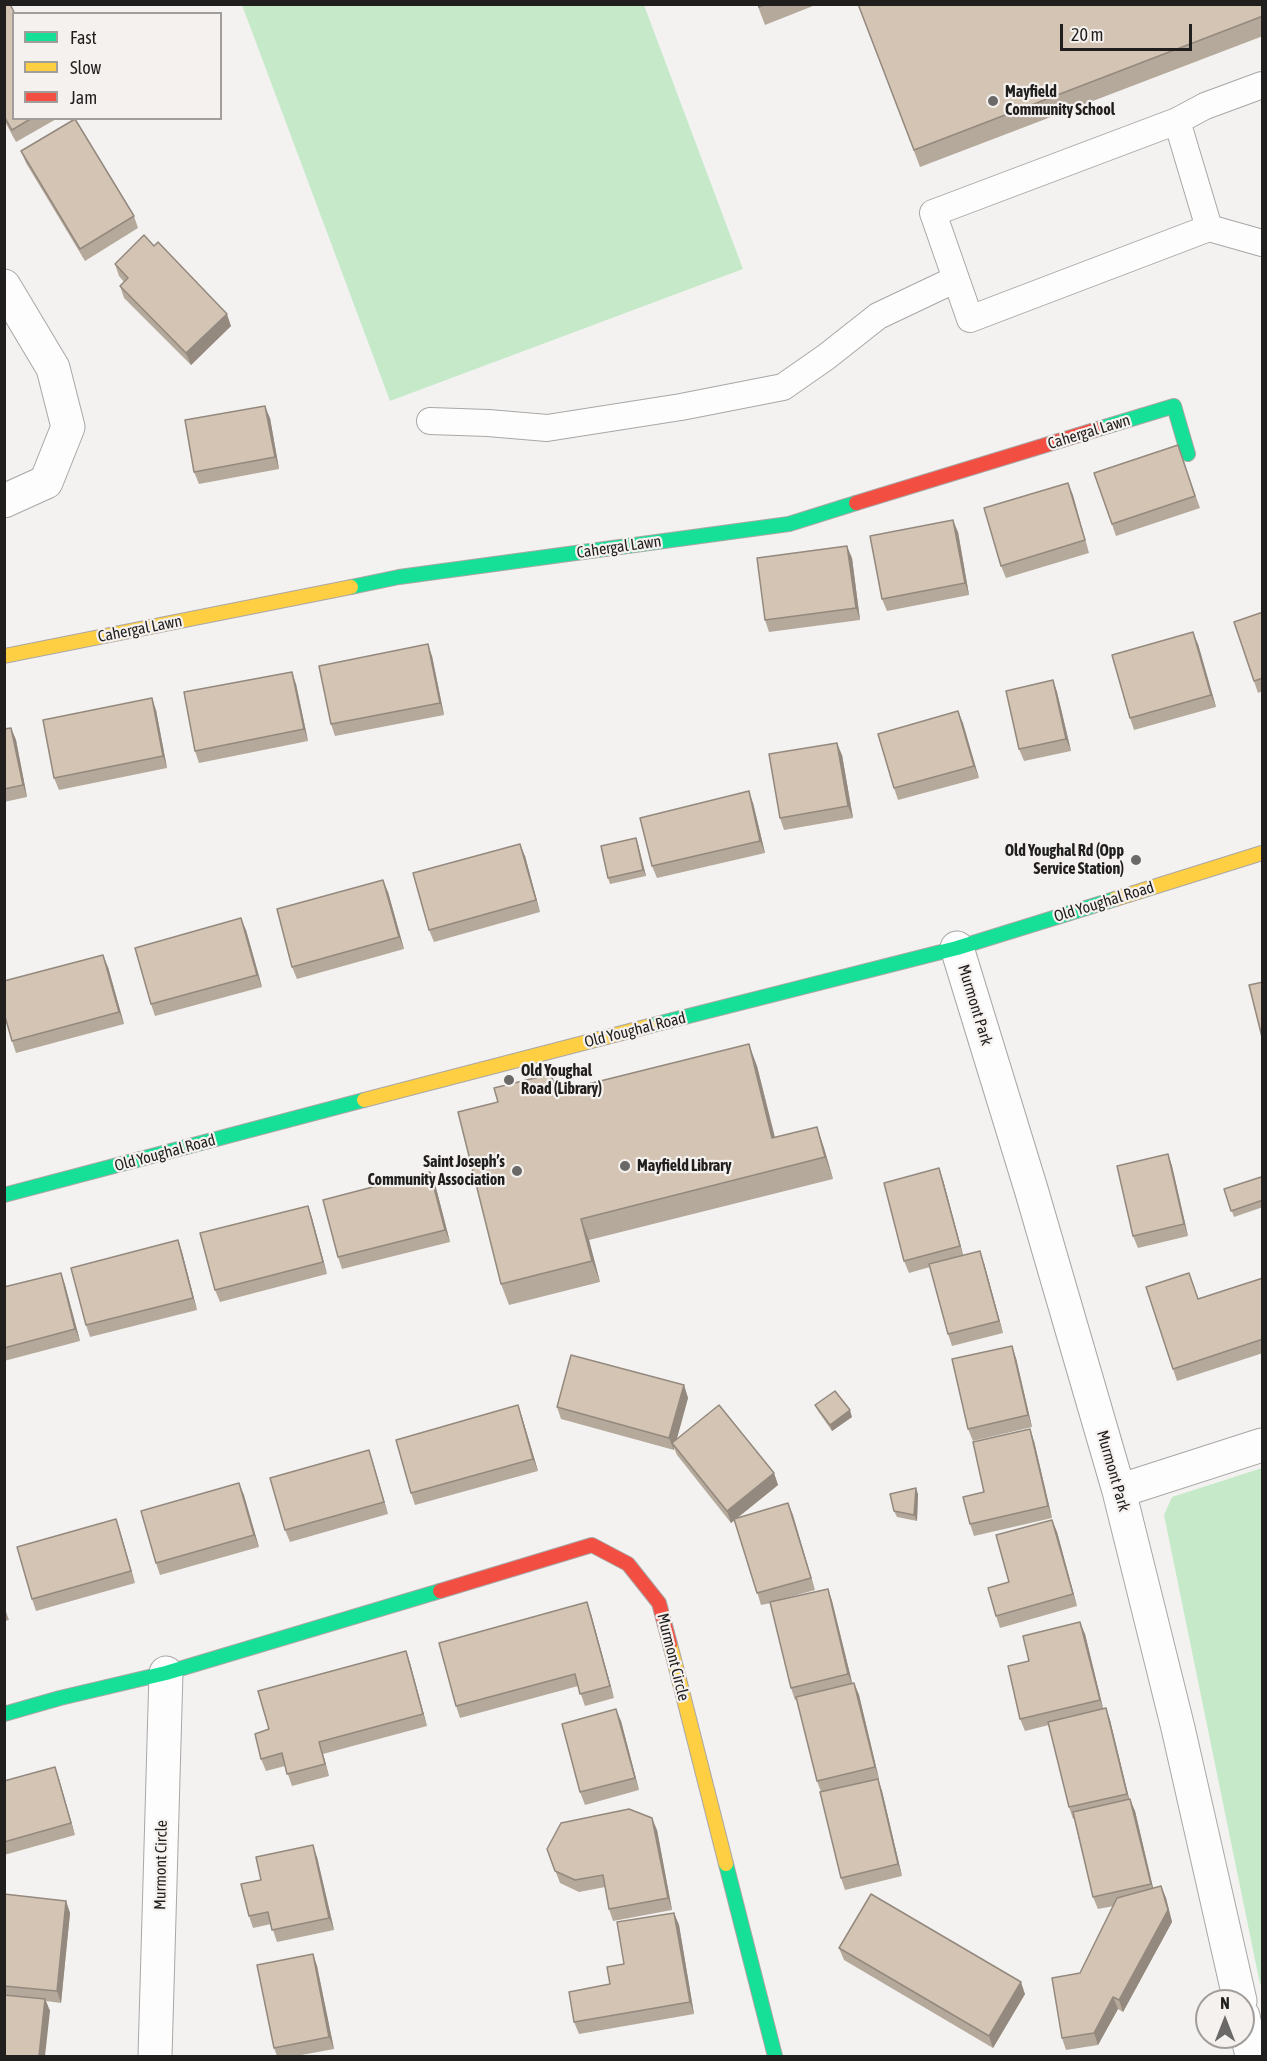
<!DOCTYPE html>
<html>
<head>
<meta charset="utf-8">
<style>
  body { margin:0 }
  #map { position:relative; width:1267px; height:2061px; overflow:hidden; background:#f4f2f0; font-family:"Asap Condensed",sans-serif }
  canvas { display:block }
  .frame { position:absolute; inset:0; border:6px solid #201f1e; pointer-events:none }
  .legend { position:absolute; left:12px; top:12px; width:210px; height:108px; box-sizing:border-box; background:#f5f1ef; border:2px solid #a09d9b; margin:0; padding:8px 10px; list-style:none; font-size:18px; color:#201f1e }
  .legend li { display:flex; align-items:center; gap:12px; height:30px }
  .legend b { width:30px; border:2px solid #a09d9b }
  .north { position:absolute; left:1195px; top:1989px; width:60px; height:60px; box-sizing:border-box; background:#f5f1ef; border:2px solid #a09d9b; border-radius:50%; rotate:0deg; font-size:16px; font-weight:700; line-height:24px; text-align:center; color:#201f1e }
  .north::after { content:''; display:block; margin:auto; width:21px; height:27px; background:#6a6968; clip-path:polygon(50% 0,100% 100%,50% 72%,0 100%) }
  .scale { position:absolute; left:1060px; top:24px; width:132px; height:27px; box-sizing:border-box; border:3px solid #201f1e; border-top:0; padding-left:8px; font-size:18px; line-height:21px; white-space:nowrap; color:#201f1e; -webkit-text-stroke:4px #f5f1ef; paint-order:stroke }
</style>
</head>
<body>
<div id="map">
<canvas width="1267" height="2061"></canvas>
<div class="frame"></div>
<ul class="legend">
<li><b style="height:8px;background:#16e098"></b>Fast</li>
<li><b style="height:8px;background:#ffcf43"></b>Slow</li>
<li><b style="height:8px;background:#f24e42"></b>Jam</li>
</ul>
<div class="north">N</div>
<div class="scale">20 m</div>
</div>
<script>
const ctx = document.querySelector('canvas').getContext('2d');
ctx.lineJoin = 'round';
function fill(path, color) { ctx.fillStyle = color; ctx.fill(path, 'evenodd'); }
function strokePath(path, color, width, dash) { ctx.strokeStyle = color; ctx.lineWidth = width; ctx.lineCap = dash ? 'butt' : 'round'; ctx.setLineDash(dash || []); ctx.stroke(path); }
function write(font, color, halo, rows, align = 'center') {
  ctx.font = font + ' "Asap Condensed",sans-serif'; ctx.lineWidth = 4.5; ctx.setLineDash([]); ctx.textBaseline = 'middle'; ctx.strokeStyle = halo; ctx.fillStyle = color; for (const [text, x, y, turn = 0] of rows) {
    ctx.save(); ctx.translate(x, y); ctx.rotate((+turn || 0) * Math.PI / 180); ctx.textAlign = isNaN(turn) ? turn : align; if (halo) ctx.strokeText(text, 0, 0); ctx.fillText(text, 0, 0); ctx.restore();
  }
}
fill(new Path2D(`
  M242,5h402l99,264 -353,132z
  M1262,1468v516h-2l-96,-469 8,-18z`), '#c6eac9');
const lane = new Path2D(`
  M1177,121l32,107 -239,91 -37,-106 244,-92 28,-15 57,-21
  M1209,228l53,15
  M430,421l58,2 59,5 134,-21 102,-20 43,-30 52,-41 78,-37`);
const street = new Path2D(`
  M4,286l49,82 15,59 -22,55 -42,19
  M957,948l74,241 88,302 59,237 62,273
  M1119,1491l143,-46
  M1243,2016l9,40
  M155,2056l11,-383`);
const fast = new Path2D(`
  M1098,429l76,-23 14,48
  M351,587l48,-10 390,-53 67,-21
  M649,1026l308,-78 158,-49
  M4,1195l360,-95
  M4,1714l56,-16 106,-25 274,-82
  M726,1864l49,192`);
const slow = new Path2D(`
  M4,656l347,-69
  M1115,899l147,-46
  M364,1100l285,-74
  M670,1644l56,220`);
const jam = new Path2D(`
  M856,503l242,-74
  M440,1591l152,-46 36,19 31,39 11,41`);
strokePath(lane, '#a9a7a6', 28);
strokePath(street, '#a9a7a6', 35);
strokePath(fast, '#a9a7a6', 16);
strokePath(slow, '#a9a7a6', 16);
strokePath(jam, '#a9a7a6', 16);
strokePath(lane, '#fdfdfd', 26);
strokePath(street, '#fdfdfd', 33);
strokePath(fast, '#16e098', 14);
strokePath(slow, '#ffcf43', 14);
strokePath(jam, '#f24e42', 14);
fill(new Path2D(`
  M4,4l10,114h44l-42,24 -12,-22z
  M757,4h61l-53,21z
  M858,4h405v32l-343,131z
  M21,151l113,65 4,12 -53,33 -59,-98z
  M115,264l116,62 -40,39 -67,-67 -4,-12 4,-4 -5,-6z
  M270,418l9,51 -80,15 -5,-12z
  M1178,445l22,63 -84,28 -22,-63z
  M1068,483l21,70 -83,25 -5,-12z
  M958,532l11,63 -82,16 -5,-12z
  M852,558l8,62 -91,12 -4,-12z
  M1263,612v79l-5,2 -24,-71z
  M1198,644l18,63 -82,23 -4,-12z
  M432,656l12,59 -109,21 -4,-12z
  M1053,680l4,12 14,59 -47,10 -5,-12z
  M296,684l12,57 -109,22 -4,-12z
  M156,710l11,58 -108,22 -5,-12z
  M958,711l21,67 -81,22 -4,-12z
  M11,728l5,12 11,57 -23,5v-73z
  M842,755l11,63 -69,12 -4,-12z
  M753,803l12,50 -108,25 -5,-12z
  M636,838l10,38 -36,8 -2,-6z
  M525,856l15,56 -106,30 -5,-12z
  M388,892l16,57 -107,30 -5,-12z
  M246,930l16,57 -107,29 -4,-12z
  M108,967l16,57 -108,29 -4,-12z
  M757,1066l18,71 42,-10 7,21 9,31 -244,61 11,42 -91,23 -8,-21 -3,-182 53,-28 6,17z
  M1168,1154l4,12 16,70 -50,12 -5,-12z
  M943,1180l20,75 21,8 19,70 -51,13 -4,-12 -18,-67 -21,6 -5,-12z
  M1263,1181v26l-29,10 -10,-28z
  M435,1184l15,58 -108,27 -4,-12z
  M308,1206l4,12 15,56 -107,28 -5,-12z
  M178,1240l4,12 15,58 -107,27 -4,-12z
  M61,1273l4,12 15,56 -76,20v-74z
  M1263,1278v75l-86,28 -4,-12 25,-70z
  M1016,1358l16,69 -59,14 -5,-12z
  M684,1385l4,13 -12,42 98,33 4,12 -41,33 51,-15 27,87 -36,10 49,-11 4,12 20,82h2l5,12 20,84 -1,1 4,11 20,85 -57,14 -4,-12 -20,-86 -4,-11 -20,-82 -2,1 -4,-12 -20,-85 -10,2 -26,-85 -4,3 -54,-68 -3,-7v2l-113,-31 -4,-12z
  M815,1405l37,12 -20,14 -14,-20z
  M522,1417l16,54 -123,34 -4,-12z
  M1034,1441l18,77 -78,18 -4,-12 14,-32z
  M369,1450l19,64 -98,28 -5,-12z
  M239,1483l20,64 -99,28 -4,-12z
  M918,1494l-1,27 -20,-4 -3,-6z
  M1052,1520l5,12 20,74 -77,22 -4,-12 13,-34z
  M120,1531l15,52 -99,28 -4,-12z
  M4,1606l5,14 -5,1z
  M591,1614l23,84 -29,8 -7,-20 -118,32 -4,-12z
  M1085,1634l18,75 3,-1 4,12 19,79 6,12 18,77 8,-2 5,12 6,24 -49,90 -5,-3 -20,36 -32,5 -4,-12 18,-65 34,-67 -16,3 -5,-12 -19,-78h-1l-4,-12 -20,-82 -24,6 -5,-12z
  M406,1651l4,12 17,63 -104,28 6,22 -37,10 -7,-20 -19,5 -5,-12 8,-30z
  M621,1721l18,69 -54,15 -5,-13z
  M59,1779l16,56 -71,20v-74z
  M657,1830l15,80 -59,11 -4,-12 -4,-22 -26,5 -19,-9 -13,-34z
  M317,1857l17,73 -57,12 -6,-18 -18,4 -4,-12 12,-36z
  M4,1894l62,7 4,12 -9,90 -15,-2 4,10 -46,45z
  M674,1913l5,12 15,89 -115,20 -5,-12 36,-38 14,-20z
  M839,1948l186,46 -32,54 -149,-88z
  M313,1954l4,12 17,83 -38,7h-19l-3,-8z`), '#b5a99b');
fill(new Path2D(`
  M227,314l4,12 -40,39 -5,-12z
  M265,406l5,12 9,51 -4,-12z
  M1068,483l5,12 16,58 -4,-13z
  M953,520l5,12 11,63 -4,-12z
  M847,546l5,12 8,62 -4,-12z
  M1193,632l5,12 18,63 -5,-12z
  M428,644l4,12 12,59 -4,-12z
  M292,672l4,12 12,57 -4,-12z
  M1053,680l4,12 14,59 -5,-12z
  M152,698l4,12 11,58 -4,-12z
  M958,711l5,12 16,55 -5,-12z
  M11,728l5,12 11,57 -4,-12z
  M837,743l5,12 11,63 -5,-12z
  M749,791l4,12 12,50 -5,-12z
  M636,838l2,6 8,32 -3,-6z
  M520,844l5,12 15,56 -4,-12z
  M383,880l5,12 16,57 -5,-12z
  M241,918l5,12 16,57 -5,-12z
  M103,955l5,12 16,57 -5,-12z
  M749,1044l8,22 23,93 -8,-21z
  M817,1127l7,21 9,31 -8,-22z
  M1168,1154l4,12 16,70 -4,-12z
  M939,1168l4,12 21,78 -4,-12z
  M430,1172l5,12 15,58 -5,-12z
  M308,1206l4,12 15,56 -4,-12z
  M581,1219l8,21 11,42 -8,-21z
  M178,1240l4,12 15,58 -4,-12z
  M980,1251l4,12 19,70 -4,-12z
  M61,1273l4,12 15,56 -5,-12z
  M1012,1346l4,12 16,69 -4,-12z
  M684,1385l4,13 -13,48 -3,-3 2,5v2l-5,-12z
  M518,1405l4,12 16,54 -5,-12z
  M850,1410l2,7 -20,14 -2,-6z
  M1030,1429l4,12 18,77 -4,-12z
  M369,1450l4,12 15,52 -4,-12z
  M774,1473l4,12 -47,38 -4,-12z
  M239,1483l5,12 15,52 -5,-12z
  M916,1488l2,6 -1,27 -3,-6z
  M788,1503l5,12 22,75 -4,-12z
  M116,1519l4,12 15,52 -4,-12z
  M1052,1520l5,12 20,74 -4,-12z
  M828,1589l4,12 21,85 -5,-12z
  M587,1602l4,12 23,84 -4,-12z
  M1080,1622l5,12 19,78 -4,-12z
  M406,1651l4,12 17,63 -4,-12z
  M854,1683l5,12 20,84 -4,-12z
  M1106,1708l4,12 21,86 -4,-12z
  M616,1709l5,12 18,69 -4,-12z
  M319,1742l4,12 6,22 -4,-12z
  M55,1767l4,12 16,56 -4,-12z
  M878,1779l4,12 20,85 -4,-12z
  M1130,1799l5,12 20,85 -4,-12z
  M652,1818l5,12 15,80 -4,-12z
  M313,1845l4,12 17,73 -5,-12z
  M1161,1886l5,12 6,24 -49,90 -4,-12z
  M66,1901l4,12 -9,90 -4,-12z
  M674,1913l5,12 15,89 -4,-12z
  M313,1954l4,12 17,83 -5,-12z
  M1021,1982l4,12 -32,54 -4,-12z
  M1113,1997l5,12 -20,36 -4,-12z
  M45,1999l5,12 -5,45h-6z`), '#94897e');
const building = new Path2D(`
  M4,4h6l5,10h-1v104h18l-20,12 -8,-14z
  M758,4h8l-7,3z
  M858,4h405v12l-349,134z
  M75,119l59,97 -54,33 -59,-98z
  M144,235l10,11 4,-4 69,72 -41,39 -66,-67 8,-8 -13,-14z
  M265,406l10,51 -81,15 -9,-52z
  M1178,445l17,51 -83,28 -18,-51z
  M1068,483l17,57 -84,26 -17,-58z
  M953,520l12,63 -83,16 -12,-63z
  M847,546l9,62 -91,12 -8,-62z
  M1263,612v66l-9,3 -20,-59z
  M1193,632l18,63 -81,23 -18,-63z
  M428,644l12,59 -109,21 -12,-58z
  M292,672l12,57 -109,22 -11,-59z
  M1053,680l13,59 -47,10 -13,-58z
  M152,698l11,58 -109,22 -11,-58z
  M958,711l16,55 -80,22 -16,-54z
  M11,728l12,57 -19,4v-60z
  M837,743l11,63 -68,12 -11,-64z
  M749,791l11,50 -108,25 -12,-48z
  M636,838l7,32 -35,8 -7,-32z
  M520,844l16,56 -107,30 -16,-57z
  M383,880l16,57 -107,30 -15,-58z
  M241,918l16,57 -106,29 -16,-56z
  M103,955l16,57 -107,29 -8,-28v-32z
  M1263,982v59l-14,-56z
  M749,1044l23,94 45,-11 8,30 -244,62 11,42 -91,23 -43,-172 40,-10 -4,-14 57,-14 5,18z
  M1168,1154l16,70 -51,12 -16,-70z
  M939,1168l21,78 -56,15 -20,-78z
  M430,1172l15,58 -107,27 -15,-57z
  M1261,1177l2,5v18l-32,11 -7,-22z
  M308,1206l15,56 -108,28 -15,-57z
  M178,1240l15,58 -107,27 -15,-57z
  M980,1251l19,70 -51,13 -19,-70z
  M61,1273l14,56 -71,19v-61z
  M1189,1273l9,26 65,-21v61l-90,30 -27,-82z
  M1012,1346l16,69 -60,14 -16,-70z
  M571,1355l113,30 -15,53 -112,-31z
  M835,1391l15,19 -20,15 -15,-20z
  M518,1405l15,54 -122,34 -15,-53z
  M719,1405l55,68 -47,38 -55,-68z
  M1030,1429l18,77 -78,18 -7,-27 21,-5 -11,-50z
  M369,1450l15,52 -99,28 -15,-52z
  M239,1483l15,52 -98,28 -15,-52z
  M916,1488l-2,27 -20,-4 -4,-17z
  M788,1503l23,75 -54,15 -23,-74z
  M116,1519l15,52 -99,28 -15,-52z
  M1052,1520l21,74 -77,22 -8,-28 21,-6 -13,-47z
  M828,1589l20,85 -57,14 -21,-86z
  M587,1602l23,84 -30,8 -5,-20 -119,32 -17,-63z
  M1080,1622l20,78 -80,19 -12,-53 21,-5 -6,-25z
  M406,1651l17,63 -104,28 6,22 -38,10 -5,-21 -21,6 -6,-25 14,-5 -11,-38z
  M854,1683l21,84 -58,14 -21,-84z
  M1106,1708l21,86 -58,13 -21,-85z
  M616,1709l19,69 -55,14 -18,-68z
  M55,1767l16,56 -67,19v-61z
  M878,1779l20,85 -57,14 -21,-86z
  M1130,1799l21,85 -58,13 -20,-85z
  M629,1809l23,9 16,80 -59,11 -6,-34 -28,5 -20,-9 -8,-22 14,-26z
  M313,1845l16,73 -57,12 -4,-18 -19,4 -8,-32 20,-4 -5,-23z
  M1161,1886l7,24 -49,90 -6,-3 -19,36 -32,5 -10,-60 28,-5 37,-75z
  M4,1894l62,7 -9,90 -53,-5z
  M871,1894l150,88 -32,54 -150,-88z
  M674,1913l16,89 -116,20 -5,-30 41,-8 -3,-17 17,-3 -7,-42z
  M313,1954l16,83 -55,11 -17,-83z
  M4,1995l41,4 -6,57h-35z`);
fill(building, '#d3c4b4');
strokePath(building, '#94897e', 1.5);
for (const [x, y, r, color] of [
  [993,101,6,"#6a6968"],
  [1136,860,6,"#6a6968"],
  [509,1080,6,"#6a6968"],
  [625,1166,6,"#6a6968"],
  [517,1171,6,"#6a6968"]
]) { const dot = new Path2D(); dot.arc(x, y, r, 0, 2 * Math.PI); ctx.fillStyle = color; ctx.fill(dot); strokePath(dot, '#f5f1ef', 2); }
write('bold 16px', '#201f1e', '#f5f1ef', [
  ["Mayfield",1005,92],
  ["Community School",1005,110],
  ["Old Youghal Rd (Opp",1124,851,"right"],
  ["Service Station)",1124,869,"right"],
  ["Old Youghal",521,1071],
  ["Road (Library)",521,1089],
  ["Saint Joseph’s",505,1162,"right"],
  ["Community Association",505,1180,"right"],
  ["Mayfield Library",637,1166]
], 'left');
write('16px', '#201f1e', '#f5f1ef', [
  ["Cahergal Lawn",1089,432,-17],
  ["Cahergal Lawn",619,547,-8],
  ["Cahergal Lawn",140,629,-11],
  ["Old Youghal Road",1104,902,-17],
  ["Murmont Park",975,1005,73],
  ["Old Youghal Road",635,1030,-14],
  ["Old Youghal Road",165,1153,-15],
  ["Murmont Park",1113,1471,74],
  ["Murmont Circle",673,1657,76],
  ["Murmont Circle",161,1865,-89]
]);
</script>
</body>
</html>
